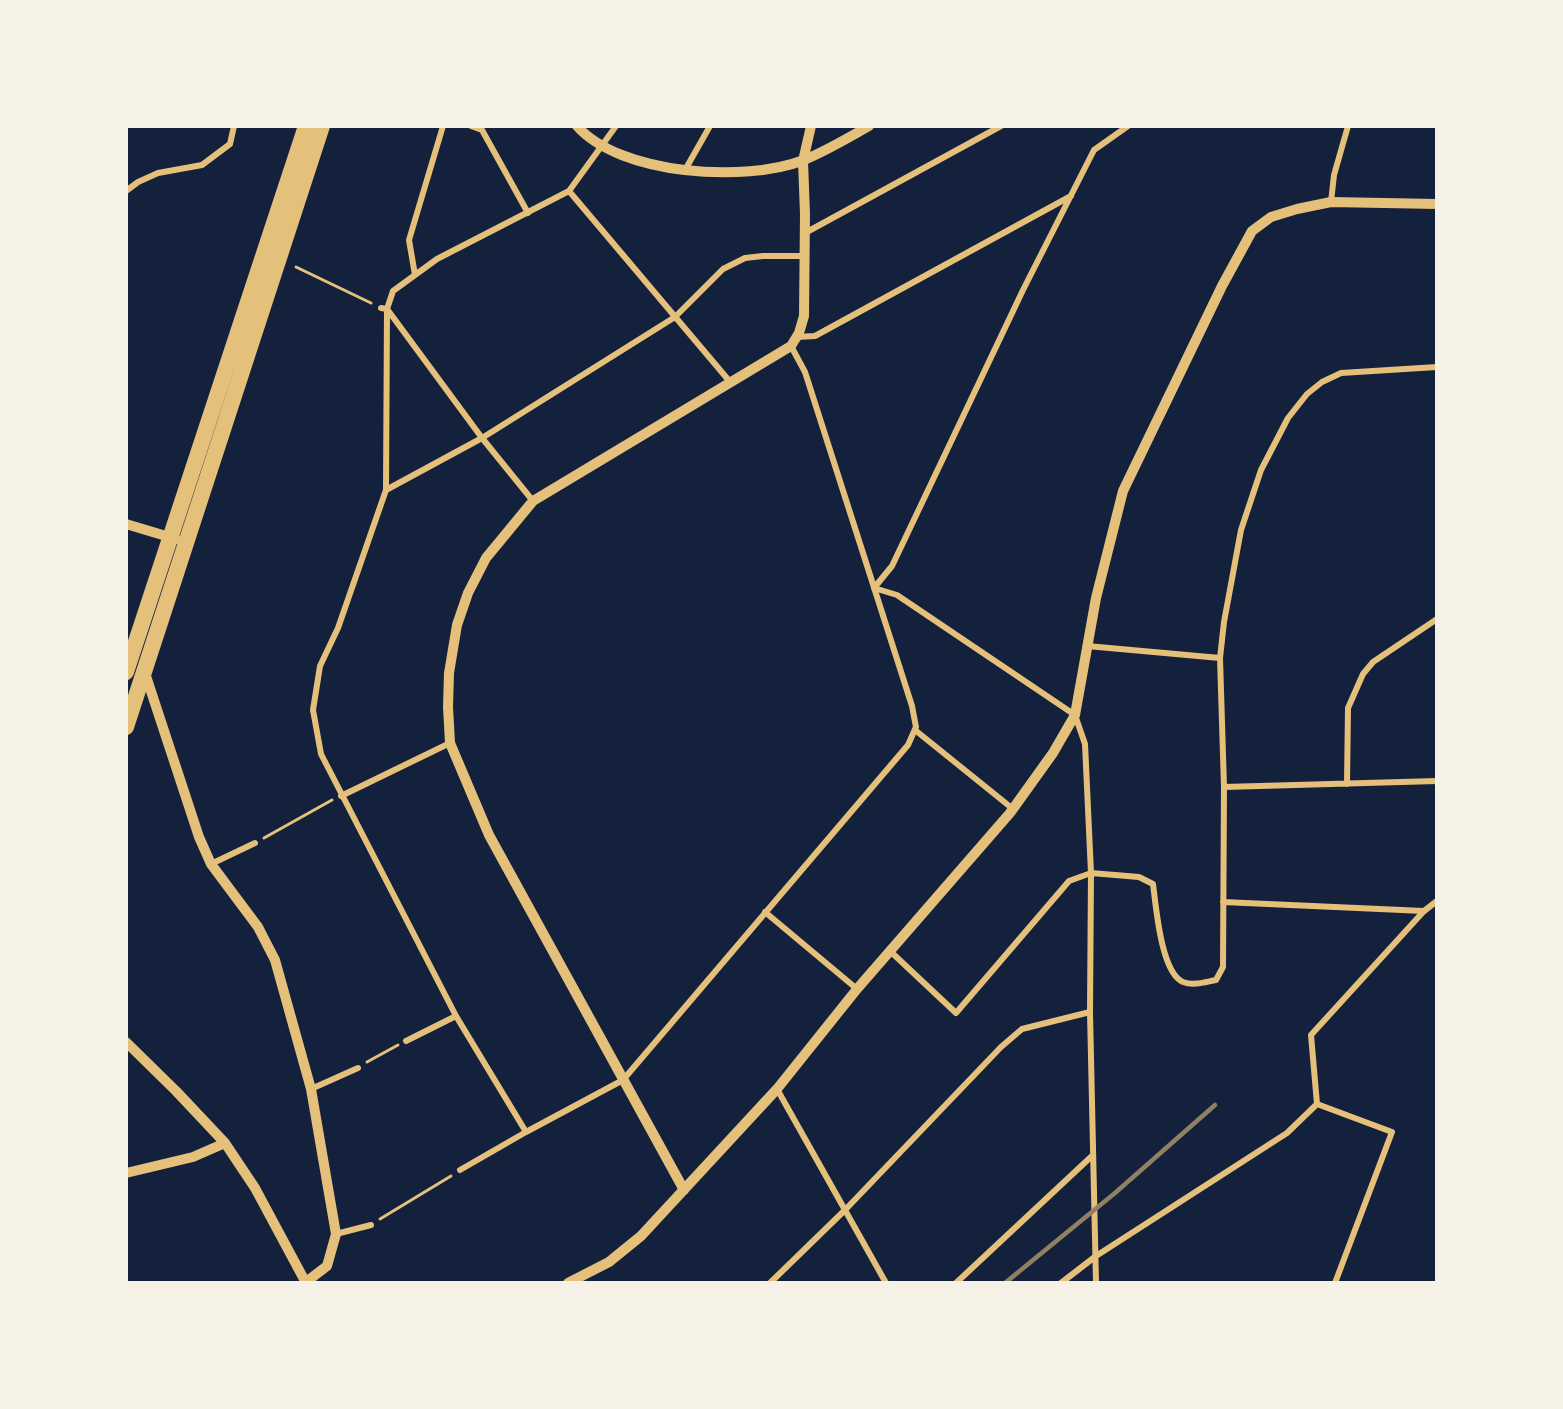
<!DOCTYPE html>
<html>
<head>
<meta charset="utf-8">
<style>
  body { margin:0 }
  #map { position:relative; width:1563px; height:1409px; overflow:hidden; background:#14213d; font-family:"Work Sans",sans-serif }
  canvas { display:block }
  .frame { position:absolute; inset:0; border:128px solid #f6f1e7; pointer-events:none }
</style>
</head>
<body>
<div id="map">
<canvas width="1563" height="1409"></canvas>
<div class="frame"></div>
</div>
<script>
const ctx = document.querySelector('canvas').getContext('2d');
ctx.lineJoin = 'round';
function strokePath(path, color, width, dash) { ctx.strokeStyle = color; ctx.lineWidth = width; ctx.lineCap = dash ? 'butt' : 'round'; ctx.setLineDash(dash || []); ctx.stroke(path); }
strokePath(new Path2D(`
  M296,267l75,36
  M264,838l68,-38
  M367,1062l31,-17
  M380,1219l71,-43`), '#e5c07b', 3);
strokePath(new Path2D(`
  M471,126l11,4 46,83
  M685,170l25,-44
  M126,191l12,-9 20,-9 44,-8 28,-21 4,-18
  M569,191l162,192
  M1331,202l3,-27 14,-49
  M805,233l196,-107
  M415,275l-6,-35 34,-114
  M381,308l6,1 95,129 51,63
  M797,337l18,-1 256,-140
  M386,490l96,-52 193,-121 48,-48 22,-11 18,-2h42
  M874,588l23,7 178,120 10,29 6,129 -1,139 6,271
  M874,588l18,-22 131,-276 71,-140 34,-24
  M1087,646l133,12
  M915,730l98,79
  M1347,784l1,-76 15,-34 10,-12 64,-43
  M1224,787l213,-6
  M341,796l109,-53
  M211,864l44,-21
  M1223,902l201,9
  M765,912l92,77
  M890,951l66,62 113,-132 22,-8 48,4 14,7c3,22 8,89 30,98 11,4 22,0 33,-2l7,-13 1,-180 -4,-129 4,-36 17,-92 20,-60 27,-52 19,-24 15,-12 19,-9 96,-6
  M406,1041l50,-25
  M311,1089l47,-21
  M777,1089l109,194
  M1317,1104l-6,-69 113,-124 13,-10
  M1317,1104l75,28 -57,151
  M526,1132l-70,-116 -135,-262 -8,-44 7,-44 18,-38 48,-138 1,-181 6,-18 44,-32 132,-68 47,-65
  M460,1170l66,-38 97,-52 285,-335 8,-18 -4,-21 -107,-334 -14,-26
  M336,1234l35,-9
  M770,1283l75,-73 156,-163 21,-18 68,-17
  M956,1283l137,-128
  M1061,1283l35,-27 191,-123 30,-29`), '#e5c07b', 6);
strokePath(new Path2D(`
  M577,126c43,49 168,57 227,34 22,-9 44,-22 65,-34
  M126,524l50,15
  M145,673l54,164 12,27 47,63 17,33 36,129 25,145 -9,32 -21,16
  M126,1042l50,49 49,52 30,45 51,95
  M126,1173l67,-16 32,-14
  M684,1190l-195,-355 -39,-92 -2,-36 1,-34 8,-48 11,-32 18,-35 47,-57 258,-155 8,-13 5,-17 1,-102 -2,-53 8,-35
  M568,1283l41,-21 32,-26 136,-147 80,-100 153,-176 43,-60 22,-38 21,-117 27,-107 99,-205 30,-55 19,-14 26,-8 34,-7 106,2`), '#e5c07b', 10);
strokePath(new Path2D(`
  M126,672l180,-546
  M126,727l196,-601`), '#e5c07b', 16);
strokePath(new Path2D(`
  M1005,1283l110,-90 100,-88`), '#918062', 4.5);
</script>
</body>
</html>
